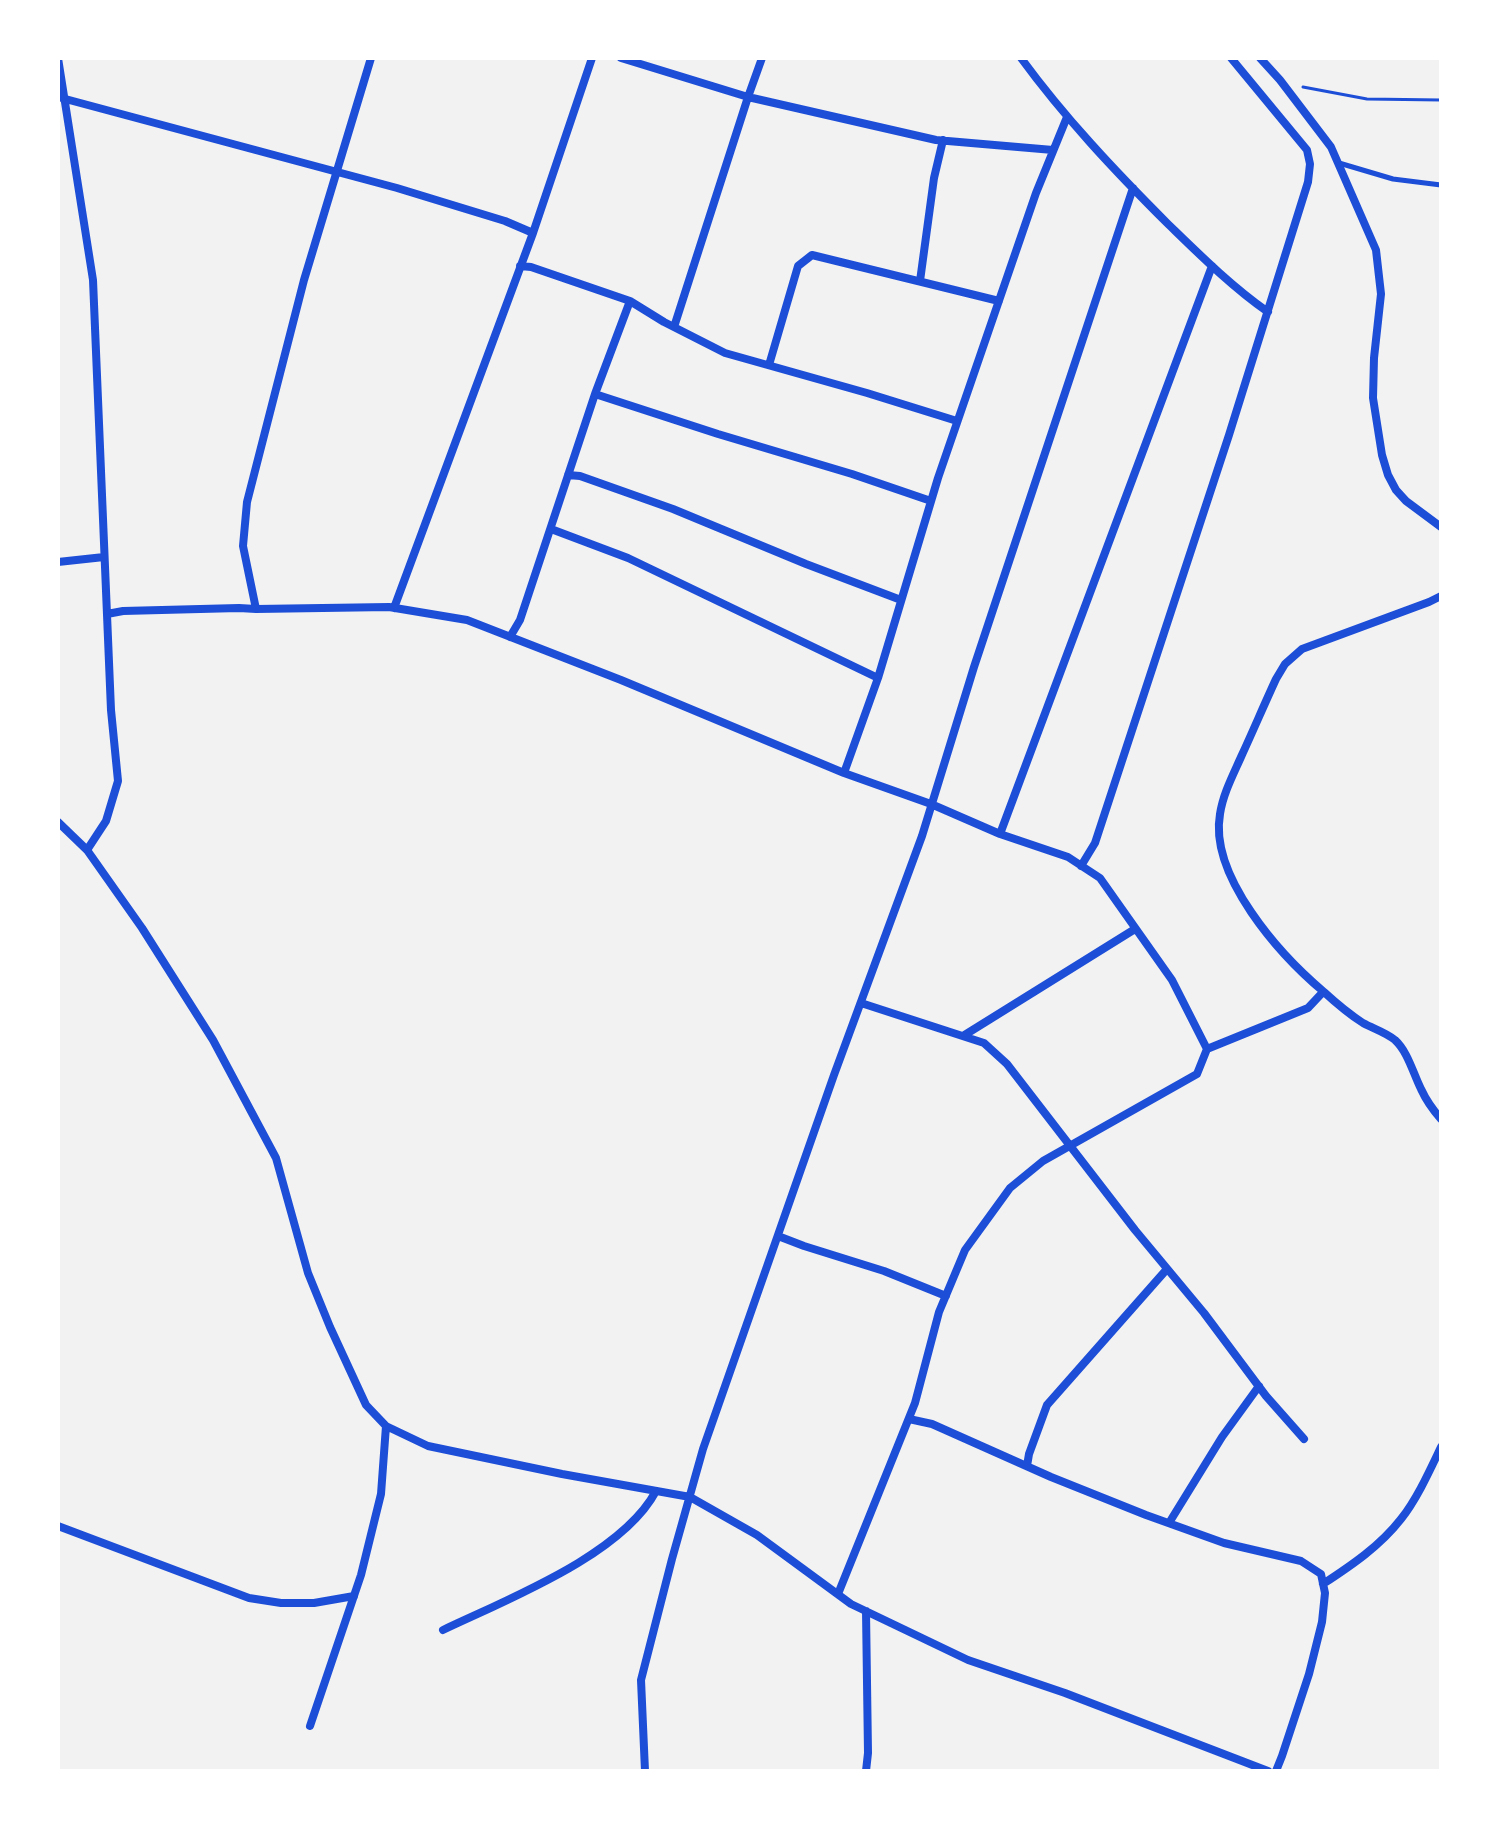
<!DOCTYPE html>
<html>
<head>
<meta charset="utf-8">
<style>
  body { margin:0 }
  #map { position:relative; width:1499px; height:1829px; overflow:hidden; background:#f2f2f2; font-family:"Space Grotesk",sans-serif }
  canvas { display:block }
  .frame { position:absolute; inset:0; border:60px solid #fff; pointer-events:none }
</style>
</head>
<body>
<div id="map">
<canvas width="1499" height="1829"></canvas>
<div class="frame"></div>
</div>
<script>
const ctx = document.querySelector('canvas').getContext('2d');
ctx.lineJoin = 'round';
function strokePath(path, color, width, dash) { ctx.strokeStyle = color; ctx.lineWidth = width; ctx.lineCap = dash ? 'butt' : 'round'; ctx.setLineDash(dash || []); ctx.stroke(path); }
strokePath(new Path2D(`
  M1303,87l64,12 74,1`), '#1d4ed8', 3);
strokePath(new Path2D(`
  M1339,163l54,16 48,6`), '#1d4ed8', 5);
strokePath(new Path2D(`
  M58,58l35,222 18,430 7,71 -12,40 -19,29
  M621,58l127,39 188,43 117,10
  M1021,58c44,60 94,113 146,165 32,31 64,63 101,89
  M1260,58l20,22 51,67 45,103 5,44 -7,64 -1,40 9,57 6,20 8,15 10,11 35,26
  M58,97l339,91 108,33 28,12
  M520,266l11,1 99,34 34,21 61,31 142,40 90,28
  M920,281l14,-103 9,-38
  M674,327l74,-230 14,-39
  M769,365l29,-99 14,-11 187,46
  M595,394l123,40 134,40 79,27
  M568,475l12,1 93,33 133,55 95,36
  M551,529l77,29 250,120
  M58,562l46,-5
  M1441,596l-12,6 -127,47 -17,15 -9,15c-12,26 -23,52 -35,78 -8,18 -18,37 -21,57 -11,62 60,141 104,178 12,11 25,22 39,31 11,6 22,9 32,17 13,12 18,33 26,49 5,11 12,21 20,30
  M394,608l139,-375 59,-175
  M256,609l-13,-63 4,-44 57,-222 67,-222
  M107,614l16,-3 116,-3 17,1 133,-2 78,13 154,60 223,93 87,31 69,30 68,23 32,21 72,102 35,69
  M510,637l10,-17 75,-226 35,-93
  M844,773l34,-95 60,-200 98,-285 31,-76
  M58,822l29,28 55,78 71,112 63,118 32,115 22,54 36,78 20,21 42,20 134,28 128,23 67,38 94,69 117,56 97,33 203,78
  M1000,834l212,-568
  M1081,866l14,-23 134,-408 79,-253 2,-18 -3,-14 -76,-92
  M861,1003l123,40 23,21 128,166 69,83 62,83 38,43
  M963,1036l172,-107
  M778,1236l26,10 80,25 62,25
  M909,1419l23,5 119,53 95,38 78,28 77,18 20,13 4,19 -3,29 -13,52 -27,82 -6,15
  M1027,1466l2,-12 18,-49 120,-136
  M1169,1523l53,-86 37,-51
  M58,1526l191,72 32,5h33l40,-7
  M1323,1584c29,-19 57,-38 78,-65 16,-20 29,-49 40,-72
  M838,1594l77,-191 24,-91 26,-62 45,-62 33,-27 154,-87 10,-25 101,-41 15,-16
  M866,1611l2,142 -2,18
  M443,1630c65,-31 179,-75 213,-139
  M310,1726l51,-151 20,-81 5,-68
  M645,1771l-4,-91 31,-121 31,-110 131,-374 88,-239 52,-169 159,-479`), '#1d4ed8', 8);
</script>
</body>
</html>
